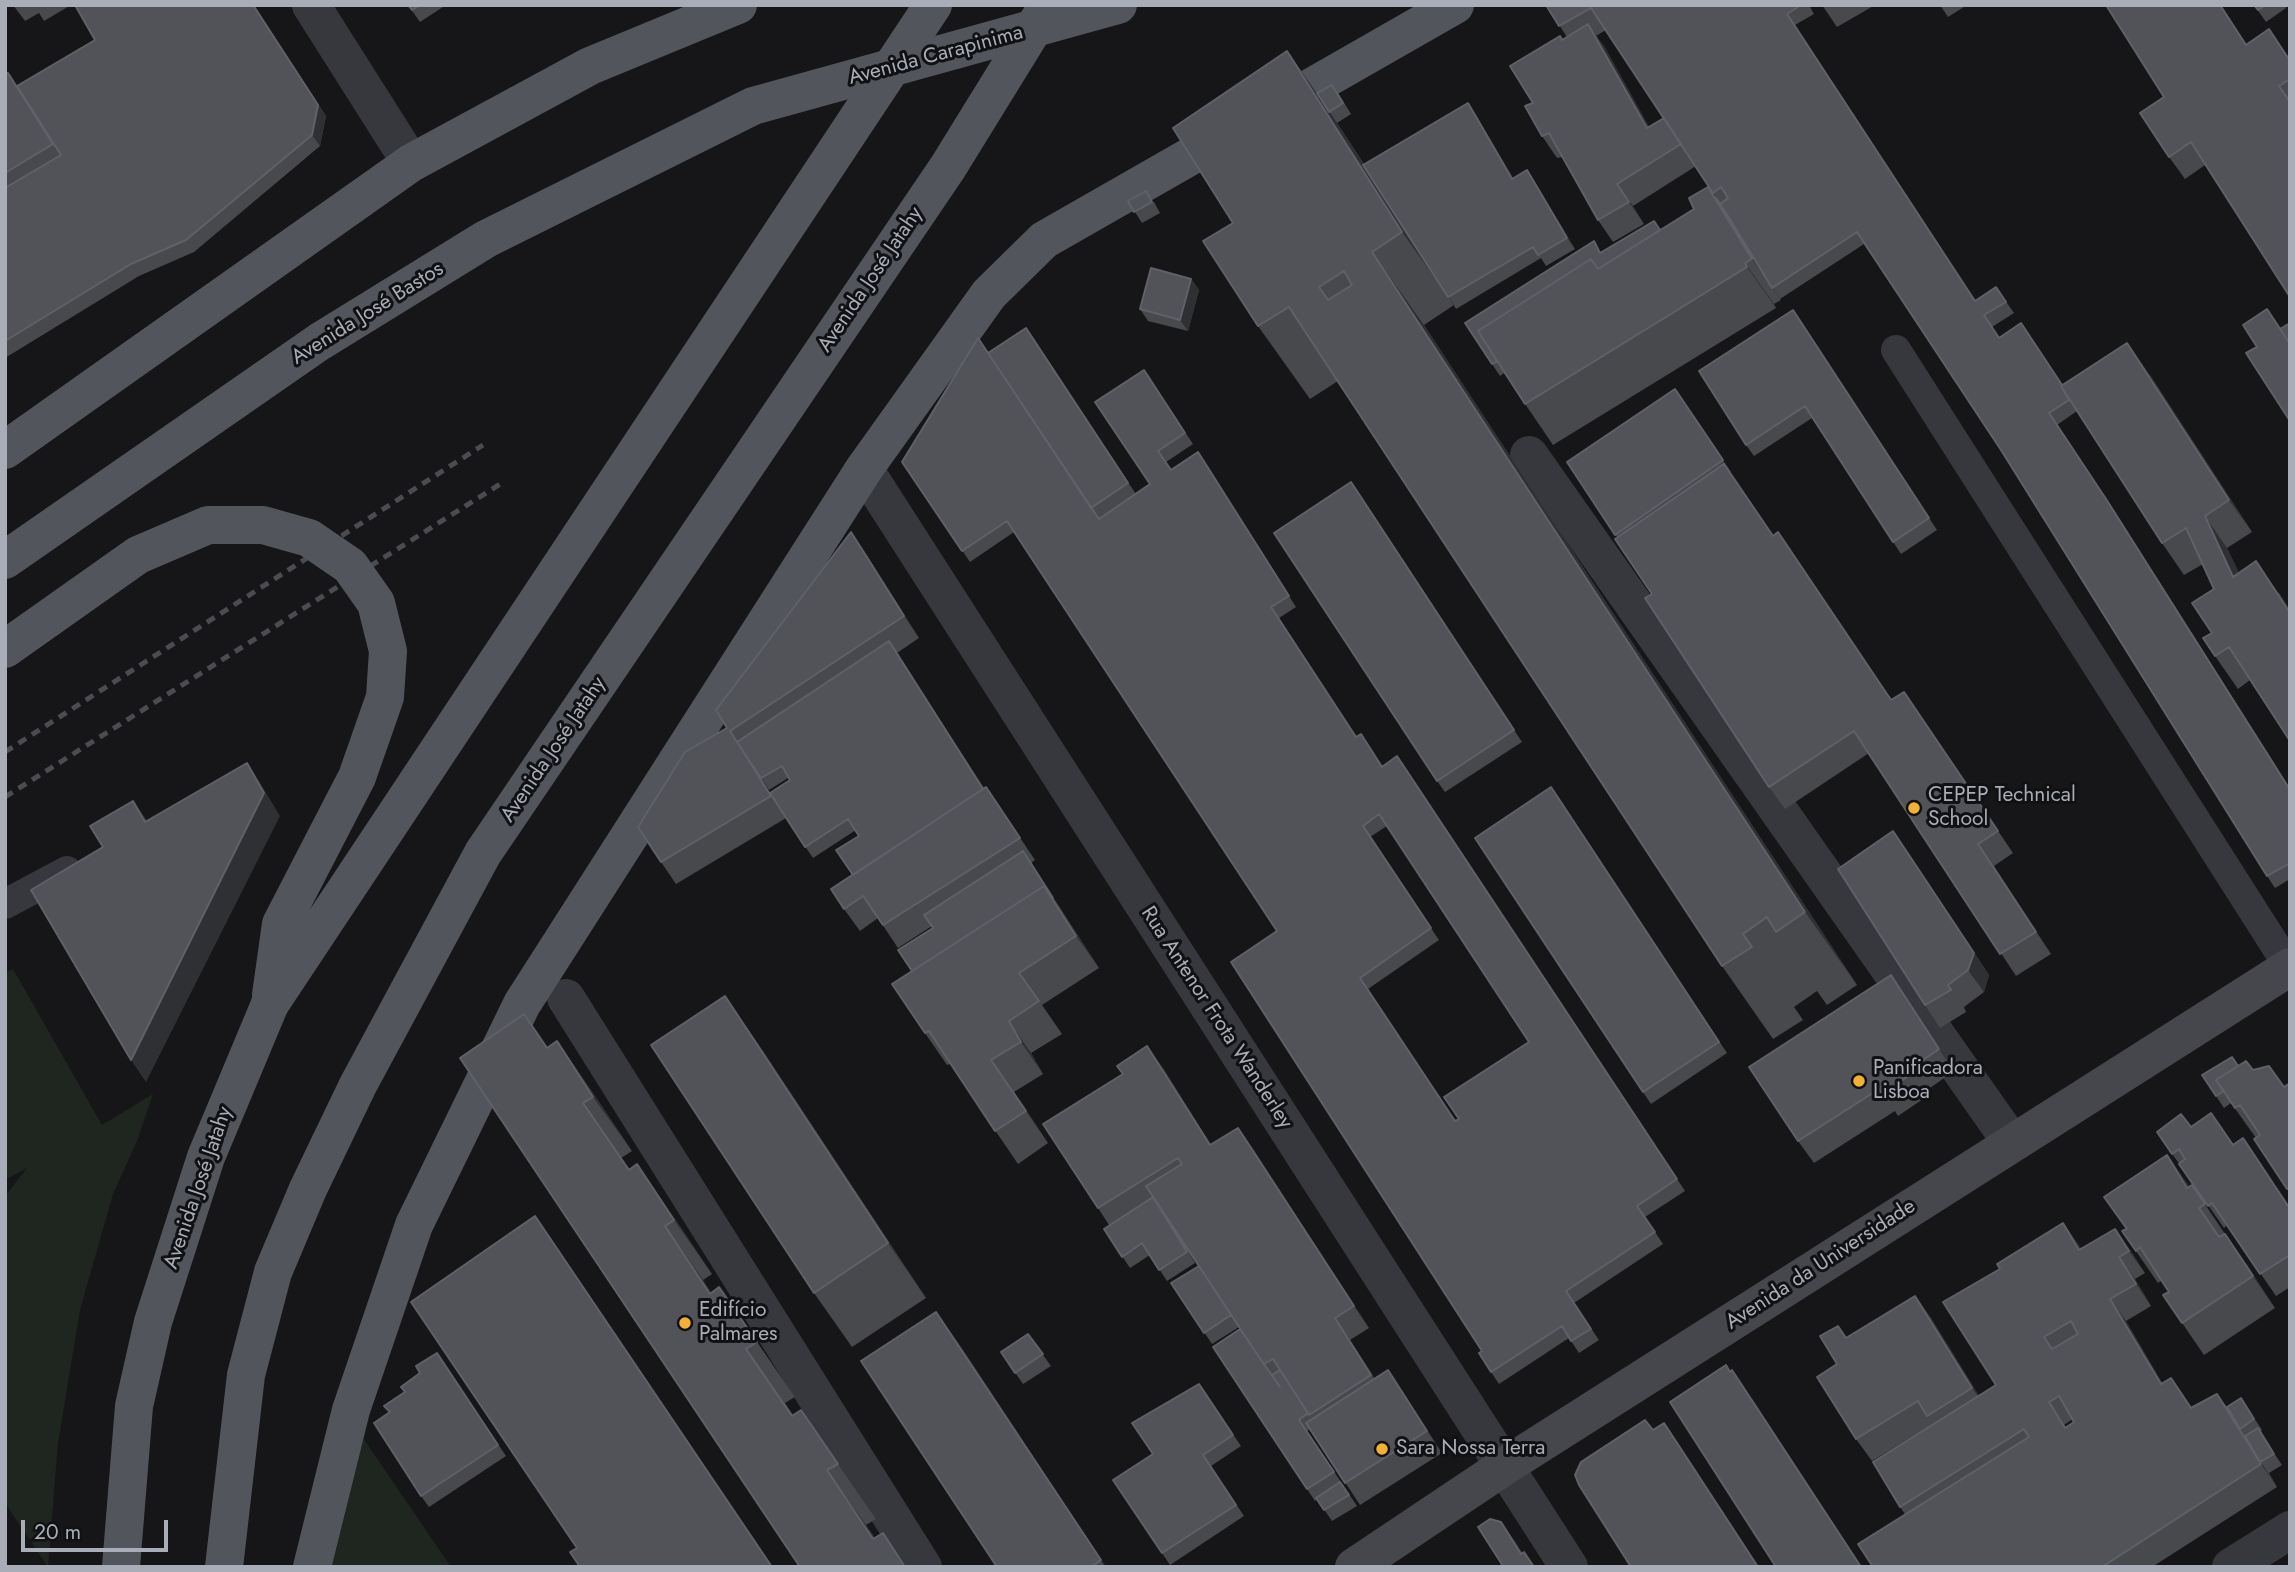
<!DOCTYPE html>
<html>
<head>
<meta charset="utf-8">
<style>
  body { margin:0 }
  #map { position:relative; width:2295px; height:1572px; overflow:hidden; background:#161618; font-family:Jost,sans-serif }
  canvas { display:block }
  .frame { position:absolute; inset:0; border:7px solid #a8adb8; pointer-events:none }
  .scale { position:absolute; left:21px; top:1520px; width:147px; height:32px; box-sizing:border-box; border:4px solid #a8adb8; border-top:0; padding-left:9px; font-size:21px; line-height:24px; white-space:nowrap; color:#a8adb8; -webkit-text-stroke:5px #111113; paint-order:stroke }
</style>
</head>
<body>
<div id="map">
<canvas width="2295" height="1572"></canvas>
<div class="frame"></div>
<div class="scale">20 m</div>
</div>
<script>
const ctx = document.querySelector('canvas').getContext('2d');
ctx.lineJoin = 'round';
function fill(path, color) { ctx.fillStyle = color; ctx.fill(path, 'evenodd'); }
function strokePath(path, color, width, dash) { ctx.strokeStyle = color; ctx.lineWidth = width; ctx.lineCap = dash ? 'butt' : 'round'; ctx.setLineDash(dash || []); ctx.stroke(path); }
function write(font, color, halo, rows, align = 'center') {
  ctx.font = font + ' Jost,sans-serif'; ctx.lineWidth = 6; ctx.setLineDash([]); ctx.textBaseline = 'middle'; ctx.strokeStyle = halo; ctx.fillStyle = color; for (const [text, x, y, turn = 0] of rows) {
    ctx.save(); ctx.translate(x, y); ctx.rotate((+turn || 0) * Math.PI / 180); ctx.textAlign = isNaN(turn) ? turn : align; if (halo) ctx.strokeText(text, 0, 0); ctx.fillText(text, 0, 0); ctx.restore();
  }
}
fill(new Path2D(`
  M13,969l89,156 51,-31 -16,47 -24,53 -33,116 -22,133 -10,124 -43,-64v-307l22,-28 -22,12v-207z
  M359,1432l92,135h-124z`), '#1e261f');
strokePath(new Path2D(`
  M1896,350l393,617
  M5,904l62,-33`), '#37383d', 30);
strokePath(new Path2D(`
  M311,5l100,158
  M1529,455l483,688
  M864,469l705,1098
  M566,998l357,569
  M2231,1567l59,-37`), '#37383d', 38);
strokePath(new Path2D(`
  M1354,1567l151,-101 785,-499`), '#45474d', 38);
strokePath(new Path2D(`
  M5,450l406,-287 179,-97 148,-61
  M5,560l314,-218 167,-103 267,-133 365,-101
  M121,1567l13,-161 19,-84 53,-165 64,-153
  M312,1567l39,-157 63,-185 108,-221 342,-535 125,-175 55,-54 411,-235`), '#53555c', 38);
strokePath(new Path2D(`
  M5,752l478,-307
  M5,797l500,-316`), '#4a4c52', 5, [9, 7]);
strokePath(new Path2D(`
  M5,649l133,-94 70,-30h55l46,13 41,28 26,37 12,48 -3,46 -28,80 -76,147 -10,71
  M270,1004l663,-999
  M224,1567l22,-192 27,-103 35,-83 50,-104 125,-232 465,-686 100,-162`), '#53555c', 38);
fill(new Path2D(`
  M13,5h58l-27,16 -5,-8 -14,8z
  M254,5l72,111 -6,30 -126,106 -55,24 -134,82v-284l12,12 78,-46z
  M408,5h38l-26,17z
  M1546,5h263l5,9 -19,11 180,276 21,-14 18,26 -22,14 8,11 62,47 88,-10 102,157 -25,16 12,25 40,20 11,17v131l-40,-61 -12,9 -23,-33 -3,-23 2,-44 -11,-25 -19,11 -22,-32 -85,-132 -20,14 57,85 176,278v91l-15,9 -8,-12 -266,-426 -137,-206 -84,55 1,1 -7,4 2,4 -223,137 -49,-72 -4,3 -8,-12 109,-112 60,-22 33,-21 14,-22 12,17 -24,-38 -63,40 11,18 -31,18 -15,-22 -36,-63 -5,1 -15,-22 -9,-33 30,-64 4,-2zM1606,30l58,88 -15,9 -45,-81 -8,-10z
  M1822,5h53l-38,22z
  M1940,5h27l-19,12z
  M2106,5h115l25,39 23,-15 21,30v238l-85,-132 -20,14 -16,-22 -5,-60z
  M2254,5h31l1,3 -20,14z
  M1287,51l30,42 15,-8 8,11 11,18 -14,9 27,41 104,-61 8,12 37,63 14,-8 8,12 40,67 -29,17 -5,-8 -85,51 -5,-8 3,4 -30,20 433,660 -30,20 -10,-14 -23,16 9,13 -30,19 -51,-73 -384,-585 -28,18 -52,-73 -25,-103z
  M1128,201l26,1 6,11 -18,10z
  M1191,279l8,11 -11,41 -40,-10 -8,-12z
  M1801,322l136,208 -36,24 -89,-136 -58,38 -8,-11z
  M1041,350l95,144 14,-10 -6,-114 49,74 -27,18 6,8 26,-18 98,155 -17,11 77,119 5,-3 21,32 15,-10 288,435 -40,26 18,27 -89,59 25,37 -20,13 -10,-15 -70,46 -8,-12 -9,-21 -205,-420 -263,-399 -44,30 -68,-100 86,-109zM1387,826l142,216 -70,77 -4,2 -87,-132 71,-49 -69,-103z
  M1675,389l56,83 -1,1 43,63 119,164 12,-8 109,161 -19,13 57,88 -35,22 -147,-223 -84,56 -16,-22 -152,-250 -50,-75z
  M1351,482l171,260 -77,50 -8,-11z
  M851,532l15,22 53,84 -22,15 87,135 2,-1 49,73 -4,3 68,105 -57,37 20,29 -31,19 12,21 -29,18 34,51 -30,21 -68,-100 -3,1 -22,-32 -13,-62 21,-43 -1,-2 -34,22 -20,-30 -18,13 -16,-22 9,-34 6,-39 -3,-6 -43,28 -27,-40 -110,66 -15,-22 66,-134zM761,778l8,12 19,-12 2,2 -20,13z
  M1559,799l168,254 -76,51 -8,-12z
  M1893,831l96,144 -5,17 -20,15 2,5 -26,16 -15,-23z
  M725,996l38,55 163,247 -74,49 -38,-54z
  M1907,997l47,74 -31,22 3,4 -28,19 -3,-5 -81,52 -16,-22z
  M524,1014l24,34 9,-7 38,55 37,55 -11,7 9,12 45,49 37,55 -9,6 8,13 8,-6 76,110 -10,6 8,12 8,-5 38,54 37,55 -10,6 9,13 31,29h-106z
  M2238,1066l15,4 31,17 6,-4v110l-36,-54 2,-1 -25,-35 -7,5 -8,-12z
  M1163,1068l48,77 27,-17 131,200 -19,12 25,39 28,14 39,60 -82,52 -50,-76 -3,2 50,75 -25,15 -15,-22 -2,2 -8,-12 -68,-162 -27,17 -41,-61 28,-17 -26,-40 22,37 -28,18 -17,-26 -20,13 -26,-39 5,-4 -11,-17z
  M2191,1127l42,18 10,-7 47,69v80l-14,9 -49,-71 -3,3 -67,-96z
  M2192,1185l83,123 -71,47 -41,-60 6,-3 -7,-12 -4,3 -36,-52 4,-2 -22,-32 86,-10z
  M2115,1229l30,44 -10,6 16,27 -25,15 36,62 29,25 26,-14 10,13 14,-9 21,32 -2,2 22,33 -13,8 8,14 -125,80h-279l32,-53 -5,-7 33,-82v-1l-61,37 -16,-22 -10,-101 69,-42 16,22 48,78 17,-11 85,-136zM2073,1419l1,3 -8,5 -2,-2z
  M936,1312l29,41 141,214h-109z
  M1028,1334l23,32 -28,18 -22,-32z
  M437,1353l69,103 -77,51 -8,-11 -32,-83z
  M1199,1384l42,62 -30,20 33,50 -74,49 -8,-12 -9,-99z`), '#47494d');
fill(new Path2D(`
  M254,5l72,111 -6,30 -8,-11z
  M2220,5h1l40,62 -15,-22z
  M1588,24l16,22 58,104 -15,-22z
  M1287,51l51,73 116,181 -52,-73z
  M1468,103l8,12 44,75 -8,-11z
  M1527,170l8,12 40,67 -8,-11z
  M1617,184l16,22 11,18 -15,-22z
  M1708,187l28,41 36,60 9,12 -29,-41z
  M1372,252l52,73 433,660 -52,-73z
  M1745,263l29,41 2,4 -29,-41z
  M1191,279l8,11 -11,41 -8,-11z
  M1026,328l15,22 102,155 -15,-22z
  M2127,343l23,32 102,157 -23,-32z
  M2049,413l65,97 176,280z
  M1198,452l8,12 90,143 -7,-11z
  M2205,516l22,32 29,61 -23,-32z
  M851,532l15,22 53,84 -15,-22z
  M2256,561l34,49v3z
  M889,641l8,12 101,158 -8,-11z
  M730,731l15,22 41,65 -15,-22z
  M247,763l15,23 18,30 -134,266 -15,-22z
  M133,801l16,22 -4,-1z
  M1893,831l96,144 -5,17 -16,-22z
  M1978,844l16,22 57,88 -15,-22z
  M1044,886l22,32 33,50 -23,-32z
  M1891,975l16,22 47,74 -15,-22z
  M725,996l38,55 163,247 -38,-55z
  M1009,1021l22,32 12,21 -22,-32z
  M557,1041l38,55 37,55 -39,-54z
  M1147,1046l16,22 62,100 -15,-23z
  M991,1060l23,32 34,51 -22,-32z
  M1238,1128l16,22 115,178 -15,-22z
  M2167,1155l23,32 -3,1z
  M637,1164l38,55 37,55 -38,-54z
  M2063,1223l16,22 16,27 -16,-22z
  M665,1226l38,54 45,68 -38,-54z
  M2115,1229l16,22 14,22 -16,-22z
  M2225,1234l23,32 27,42 -22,-32z
  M2119,1257l16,22 16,27 -15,-22z
  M1915,1296l16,22 57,92 -16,-22z
  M2110,1299l16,22 50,85 -15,-22z
  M936,1312l29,41 141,214h-1z
  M1335,1318l15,22 37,57 -16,-22z
  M1732,1370l23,33 107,164h-1z
  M2217,1394l16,22 7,13 37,58 -16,-23z
  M801,1410l38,54 37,55 -38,-55z
  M1664,1423l22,32 73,112h-1z
  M827,1470l39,55 27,42 -47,-68z
  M1501,1522l16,22 14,23 -10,-13z`), '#2f3033');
const building = new Path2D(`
  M75,5h178l65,100 -6,30 -126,105 -55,24 -126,77v-153l56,-33 -44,-69 78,-46z
  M408,5h12l-8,5z
  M1546,5h43l2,3 -32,18z
  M1589,5h212l-14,9 188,287 21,-14 10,15 -22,13 15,23 22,-15 41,62 -1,1 8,14 -20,13 57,86 184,291v73l-23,13 -266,-426 -144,-218 -85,56 -44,-72 -12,-18 4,6 8,-6 -7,-11 -8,6z
  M2106,5h114l26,40 23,-16 21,32v18l-11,7 11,16v195l-99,-155 -22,15 -29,-44 24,-16z
  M2254,5h11l-7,5z
  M1588,24l59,104 17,-10 17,26 -64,40 12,18 -31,18 -49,-87 -7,3 -17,-30 8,-3 -23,-37 50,-30 2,4z
  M1287,51l115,181 -30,20 433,660 -29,20 -9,-15 -24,17 9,13 -30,19 -433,-659 -31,19 -55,-85 30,-18 -60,-95zM1344,271l8,14 -24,15 -9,-13z
  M8,73l45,71 -48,29v-99z
  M1332,85l11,18 -14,9 -12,-19z
  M1468,103l44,76 15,-9 40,68 -29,17 -5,-8 -85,50 -85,-132z
  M1708,187l44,72 -7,4 2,4 -222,137 -47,-73 113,-72 7,10 96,-60 -5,-11z
  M1146,191l6,11 -18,10 -6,-11z
  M1654,221l6,9 -62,39 -7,-10 -113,72 19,30 -5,3 -27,-41 129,-82 6,12z
  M1151,268l40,11 -11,41 -40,-11z
  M2267,309l23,35v77l-44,-68 11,-6 -14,-22z
  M1793,310l136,208 -36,24 -88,-136 -59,39 -47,-74z
  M2290,323v21l-10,-15z
  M1026,328l102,155 -37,25 -103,-155z
  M978,338l121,181 51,-35 -55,-82 49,-32 41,63 -27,18 13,19 27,-18 91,144 -18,11 85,130 5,-3 21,33 15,-11 280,423 -40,27 18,26 -89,59 25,38 -20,12 -9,-15 -71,46 -12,-19 3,-2 -251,-389 46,-31 -270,-410 -45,30 -60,-89zM1379,814l150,228 -85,55 15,22 -4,2 -95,-143 71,-50 -68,-102z
  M2127,343l102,157 -24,16 28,61 23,-16 34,52v128l-61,-94 -14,9 -12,-18 9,-5 -20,-30 22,-14 -28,-61 -24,15 -101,-157z
  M1675,389l48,71 -108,75 -48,-73z
  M1724,464l49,72 5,-4 113,168 13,-8 94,139 -20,13 58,88 -36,22 -146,-223 -85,56 -124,-189 7,-4 -37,-55z
  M1351,482l163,248 -77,51 -163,-248z
  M851,532l53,84 -174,115 41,65 -110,66 -23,-35 47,-75 42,-24 -11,-18z
  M889,641l94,148 -130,86 -17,-25 23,-14 -11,-17 -43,28 -35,-54 20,-13 -8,-14 -21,12 -24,-36z
  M247,763l17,30 -133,267 -100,-170 72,-43 -13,-21 43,-25 12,21z
  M986,787l34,51 -137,87 -20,-29 -19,13 -13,-20z
  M1551,787l168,255 -76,50 -168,-254z
  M1893,831l81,122 -6,17 -20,15 3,5 -26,15 -87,-136z
  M1023,851l30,47 -9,-12 -132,85 -14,-21 35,-22 -9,-13z
  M1044,886l32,50 -57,37 20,28 -30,20 12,21 -30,18 35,51 -31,20 -66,-100 -4,2 -33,-49z
  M1891,975l48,74 -32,22 3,4 -28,19 -3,-5 -81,52 -49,-74z
  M725,996l163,247 -74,50 -163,-248z
  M524,1014l23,34 10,-7 36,56 -10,6 46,67 8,-6 37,56 -9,6 45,68 9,-7 38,55 -11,7 46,67 9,-6 37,54 -11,6 46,69 10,-6 22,34h-105l-340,-509z
  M1147,1046l63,99 28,-17 116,178 -19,12 36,57 -62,40 -36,-56 -9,5 -3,-4 -115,-174 36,-22 -4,-6 -80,50 -55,-84 80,-50 -6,-8z
  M2232,1057l6,9 -22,14 8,11 -8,5 -14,-21z
  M2246,1061l7,9 16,-4 15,21 6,-4v105l-3,1 -33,-50 6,-4 -20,-30 -5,3 -19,-28z
  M2211,1113l22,32 10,-7 47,71v46l-30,19 -48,-71 -4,3 -29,-42 6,-5 -6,-10 -7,5 -15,-22 24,-18 10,13z
  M2167,1155l20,33 5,-3 13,19 -6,4 20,29 6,-3 28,42 -71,47 -19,-28 6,-3 -29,-45 -4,4 -14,-20 5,-2 -23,-32z
  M1153,1197l34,55 -28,18 -17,-27 -20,14 -18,-28z
  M535,1216l237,351h-192l-10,-15 7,-4 -166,-246z
  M2063,1223l16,27 36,-21 14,22 -10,6 17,27 -26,15 51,85 10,-6 20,30 26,-14 44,70 -159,103h-229l-15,-23 171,-107 -5,-8 -124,78 -27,-45 123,-77 -53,-83 57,-33 -3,-5zM2071,1321l7,13 -26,15 -8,-12zM2059,1396l15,26 -9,6 -16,-26z
  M1199,1266l32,49 -27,18 -33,-50z
  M1915,1296l57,92 -45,28 -9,-15 -62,38 -39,-62 20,-13 -17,-28 18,-10 8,12z
  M936,1312l165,248 -10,7h-94l-136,-206z
  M1240,1329l21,31 19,27 -8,-12 8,-5 28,43 -9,7 35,52 -27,17 -94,-142z
  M1028,1334l15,20 -28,19 -14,-21z
  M437,1353l61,92 -77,51 -47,-73 16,-11 -6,-6 21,-14 -4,-5 19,-14 -4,-7z
  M1726,1365l4,7 2,-2 129,197h-85l-106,-165z
  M1388,1370l39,61 -82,52 -39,-60z
  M1199,1384l34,51 -30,20 33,50 -74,48 -49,-73 40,-26 -21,-31z
  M2241,1398l13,21 -14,10 -13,-22z
  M1645,1420l8,10 11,-7 94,144h-127l-52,-82 -4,-10 6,-13z
  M2258,1428l16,26 -14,8 -15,-26z
  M1340,1482l9,13 -25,15 -8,-12z
  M1490,1519l11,3 20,32 3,-2 10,15h-32l1,-1 -25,-39z`);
fill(building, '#525359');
strokePath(building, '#5f6168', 2);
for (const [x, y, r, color] of [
  [1914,808,7,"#f2b134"],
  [1859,1081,7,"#f2b134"],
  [685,1323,7,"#f2b134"],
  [1382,1449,7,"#f2b134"]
]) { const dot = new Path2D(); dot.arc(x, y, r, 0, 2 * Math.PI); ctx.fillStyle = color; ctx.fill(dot); strokePath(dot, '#111113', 2.5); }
write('21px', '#a8adb8', '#111113', [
  ["Avenida Carapinima",936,56,-15],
  ["Avenida José Jatahy",871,280,-56],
  ["Avenida José Bastos",368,314,-32],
  ["Avenida José Jatahy",554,750,-56],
  ["Rua Antenor Frota Wanderley",1216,1018,57],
  ["Avenida José Jatahy",199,1188,-71],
  ["Avenida da Universidade",1821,1265,-33]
]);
write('21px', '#a8adb8', '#111113', [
  ["CEPEP Technical",1928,796],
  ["School",1928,820],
  ["Panificadora",1873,1069],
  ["Lisboa",1873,1093],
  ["Edifício",699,1311],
  ["Palmares",699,1335],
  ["Sara Nossa Terra",1396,1449]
], 'left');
</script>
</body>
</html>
